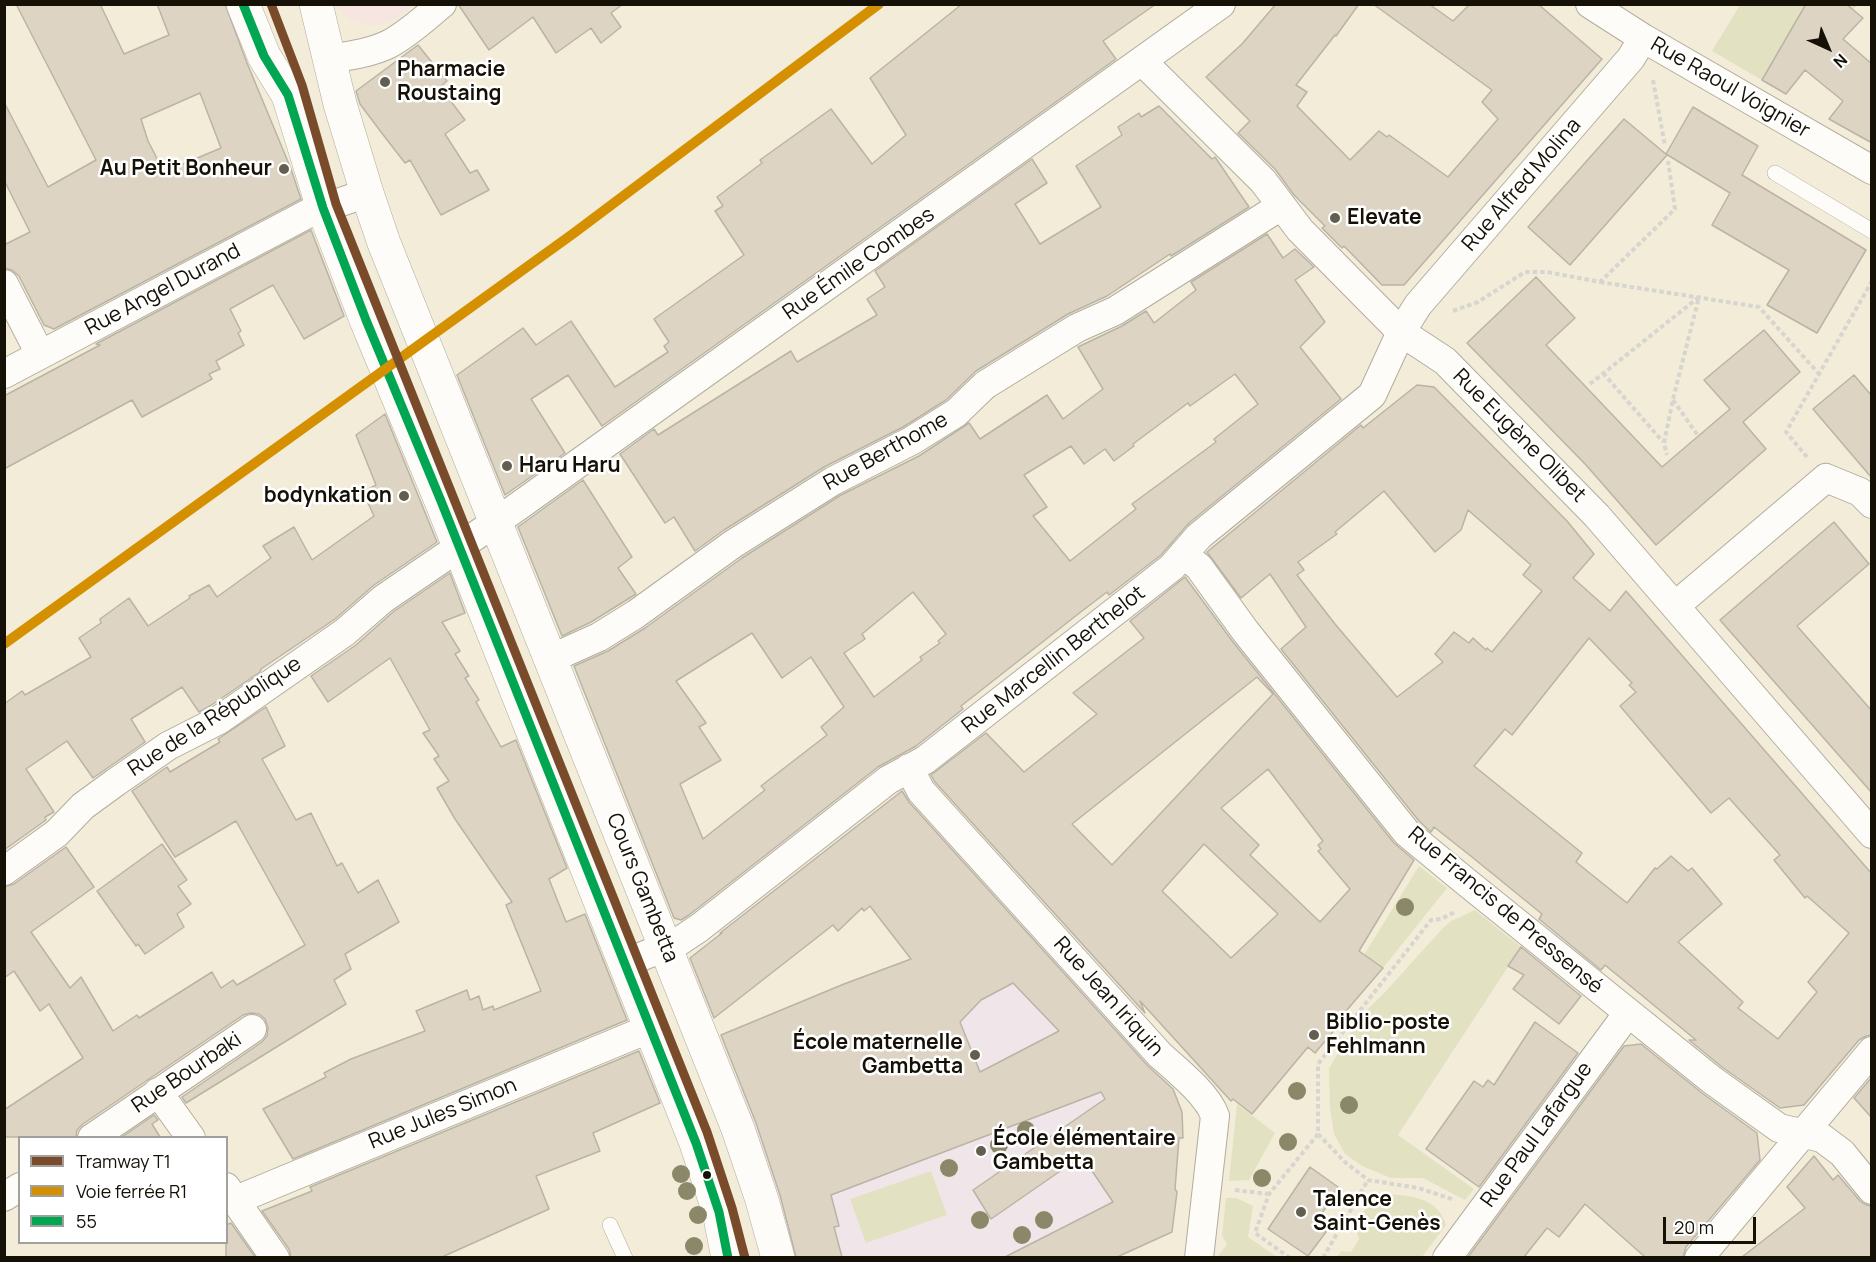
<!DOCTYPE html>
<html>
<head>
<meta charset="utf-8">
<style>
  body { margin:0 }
  #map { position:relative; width:1876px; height:1262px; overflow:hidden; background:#f2ecd8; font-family:Manrope,sans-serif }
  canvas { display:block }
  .frame { position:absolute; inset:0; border:6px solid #151106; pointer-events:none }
  .legend { position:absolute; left:18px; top:1136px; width:210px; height:108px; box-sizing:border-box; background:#fff; border:2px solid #a1a09b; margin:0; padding:8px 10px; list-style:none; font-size:18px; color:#151106 }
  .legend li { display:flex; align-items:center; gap:12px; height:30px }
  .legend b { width:30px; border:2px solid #a1a09b }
  .north { position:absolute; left:1798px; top:18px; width:60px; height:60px; -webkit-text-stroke:4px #fff; paint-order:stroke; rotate:136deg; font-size:16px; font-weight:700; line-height:24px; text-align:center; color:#151106 }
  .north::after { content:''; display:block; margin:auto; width:21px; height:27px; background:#151106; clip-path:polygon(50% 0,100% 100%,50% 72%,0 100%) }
  .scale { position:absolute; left:1663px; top:1217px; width:93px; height:27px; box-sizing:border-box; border:3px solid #151106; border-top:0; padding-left:8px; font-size:18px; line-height:21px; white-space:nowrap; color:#151106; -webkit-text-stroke:4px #fff; paint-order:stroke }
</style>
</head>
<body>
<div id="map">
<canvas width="1876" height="1262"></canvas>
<div class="frame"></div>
<ul class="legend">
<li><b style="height:8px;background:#7a4b2a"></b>Tramway T1</li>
<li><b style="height:8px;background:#d59001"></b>Voie ferrée R1</li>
<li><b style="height:8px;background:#00a651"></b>55</li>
</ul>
<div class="north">N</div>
<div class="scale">20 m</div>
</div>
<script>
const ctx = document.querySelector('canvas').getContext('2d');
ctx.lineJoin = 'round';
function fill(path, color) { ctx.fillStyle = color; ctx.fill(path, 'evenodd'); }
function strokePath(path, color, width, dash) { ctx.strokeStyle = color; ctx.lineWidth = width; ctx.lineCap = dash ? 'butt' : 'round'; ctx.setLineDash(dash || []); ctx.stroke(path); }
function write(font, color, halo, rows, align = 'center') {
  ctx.font = font + ' Manrope,sans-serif'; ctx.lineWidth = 5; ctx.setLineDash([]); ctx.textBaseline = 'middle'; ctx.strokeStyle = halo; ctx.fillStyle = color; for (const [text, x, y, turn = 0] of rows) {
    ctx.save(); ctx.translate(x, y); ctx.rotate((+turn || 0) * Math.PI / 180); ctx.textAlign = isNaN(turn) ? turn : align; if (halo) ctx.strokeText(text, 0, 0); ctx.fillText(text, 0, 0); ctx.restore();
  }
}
fill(new Path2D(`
  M334,5h80l-10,8 -17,10 -15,3 -22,-7z`), '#f6e5e1');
fill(new Path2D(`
  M1021,924l154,170 7,18v26h-8l-22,20 23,31 -3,43 -55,25h-325l-55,-165 215,-81 -25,-33z`), '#f0e6e9');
fill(new Path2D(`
  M1740,5h117l-71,89 -74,-43z
  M1419,866l28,22 -64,80 -19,-13z
  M1475,910l46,37 -123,188 76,54 -9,11 -42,-22h-32l-29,-12 -17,-12 -11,-20 -4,-26 -1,-40 32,-52 26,-26 56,-62 8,-7z
  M1237,1104l38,29 -26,47 -20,1z
  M931,1171l16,44 -81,28 -16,-44z
  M1383,1194c26,1 55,3 63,31l-24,32h-85l4,-6 10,1 8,-13 -4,-12 13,-23z
  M1226,1198h10l17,8 -5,31 29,20h-58v-3l8,-9 -5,-10z`), '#e2e2c3');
const building = new Path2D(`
  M16,4h84l24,50 45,-19 -12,-31h68l22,59 44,106 10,30 -247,130 -10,-4 -25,-49 -7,-6 -8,-2v-23l26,-13 -26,-52v-78l44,85 48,-27zM200,93l21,55 -57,24 -16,-31 -7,-22z
  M458,4h165l-12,9 10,14 -20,16 -10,-15 -35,25 -23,-36 -44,33z
  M962,4h194l-53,37 13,18 -514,367 -34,-51 -37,24 34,54 -60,42 -48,-120 66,-47 13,17 35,-24 44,66 53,-35 -4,-6 5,-4 -15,-23 90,-64 -29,-44 8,-5 -6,-9 45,-34 -2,-3 71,-51 41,55 34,-29 -36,-57z
  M1276,4h83l-23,32 -1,-1 -39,50 11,7 -10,14 53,54 29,-29 8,6 2,-2 59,42 50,-58 -16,-17 10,-12 -119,-86h56l24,17 17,-17h68l64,55 -198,226h-22l-38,-39 -2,2 -20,-20 3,-2 -31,-31 -19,-26 -37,-36 12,-12 -44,-44 36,-33z
  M1806,4h40l17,14 -20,21 29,25v79l-43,-24 14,-18 -38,-31 -19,24 -24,-14z
  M418,45l29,36 -7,6 25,33 -20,14 25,39 7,-3 12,20 -48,25 -31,-55 -5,3 -24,-31 -21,-28 -4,-13z
  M1159,106l53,53 3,-2 34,50 -78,49 -1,-2 -63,42 -39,18 -92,57 -30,29 -43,27 -79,40 -100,63 -29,21 -21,-34 -9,6 -45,-69 34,-25 4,6 133,-84 6,11 80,-47 -10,-16 18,-12 -10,-16 157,-112 15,24 -32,21 25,40 61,-37 -25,-41 46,-31 -4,-8 21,-14 2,4z
  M1693,107l65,39 -16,29 124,75 -49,83 -50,-28 22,-35 -77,-45 18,-32 -64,-39z
  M1624,119l43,36 -97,110 -42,-38z
  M311,230l33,86 -40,23 -31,-54 -43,24 11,22 -3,2 6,12 -28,16 4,8 -11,5 3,5 -70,38 -10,-17 -128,69v-73l96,-51 -4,-1z
  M1267,234l16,24 12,-9 19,18 -19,13 30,42 -25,25 41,52 -152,124 -28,32 -52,40 -2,-3 -25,19 -121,95 2,3 -47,37 -38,21 -189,148 -8,5 -7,-2 -100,-252 34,-15 37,-23 97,-70 99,-63 78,-39 50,-33 11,16 67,-44 16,24 40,-30 -25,-42 44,-21 24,-15 8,12 42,-33 -5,-8zM1235,374l23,30 -44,35 2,3 -84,62 4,5 -66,52 -37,-45 14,-9 -23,-32 47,-29 13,18 21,-15 9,12 20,-15 -1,-2 55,-41 2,3zM913,592l33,42 -8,7 2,2 -20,14 2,3 -48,37 -30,-44 21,-14 -3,-5zM752,633l30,45 29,-21 33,50 -23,20 6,8 -66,51 4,4 -62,49 -23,-55 41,-24 -22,-33 7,-4 -30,-42z
  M1536,277l39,41 -29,27 116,122 68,-58 -26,-29 60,-50 36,42 -57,50 23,27 -110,96 -70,-80 -119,-122z
  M1854,375l17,20v82l-58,-68z
  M1417,385l17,2 133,134 27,33 -21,24 37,33 16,-20 246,283v161l-6,1 -7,4 -55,65 -24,3 -58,-41 -33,-27h7l-91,-75 -4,5 -62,-51 3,-5 -70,-57 -38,-30 -3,5 -12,-11 -138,-172 25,-22 -36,-53 -29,24 -34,-46 154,-127 2,3zM1384,491l51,61 26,-22 7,-20 63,55 -8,10 19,16 -50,61 -5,-4 -1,2 -13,-12 -4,5 -15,-11 -19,22 8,8 -46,35 -62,-73 -38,-49 7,-5 -6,-8 39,-28 -2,-2zM1589,638l43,45 -3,2 7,7 -16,14 91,107 18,-15 51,57 -6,5 31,38 2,-2 42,37 -41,49 9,10 -39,47 -40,-31 5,-6 -65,-60 44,-38 -30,-36 -4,3 -17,-15 -14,13 -2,-1 -28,35 -51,-41 6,-9 -108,-87 31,-37 7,6z
  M385,414l52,128 -63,43 -39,34 -74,50 -1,3 -50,34 -11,6 -17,-25 -51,32 14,23 -52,36 -26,-37 -41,28 28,43 -9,5 1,3 -42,30v-146l18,-13 3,4 66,-38 -12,-19 22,-15 -1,-4 29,-21 19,28 42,-28 -1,-2 20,-11 8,12 54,-39 -8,-12 31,-19 18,33 62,-44 -11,-24 13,-7 -20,-50z
  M583,480l49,77 -14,11 18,26 -45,28 -29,14 -44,-109z
  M1834,522l35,42 -72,62 75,85v82l-152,-173z
  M450,573l15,40 -23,9 18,29 -5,3 14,22 -4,2 14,22 -3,2 25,45 15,-7 51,128 -18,11 17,43 19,-8 42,106 -334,139 -30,-50 63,-32 -2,-4 27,-14 74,-28 -9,-20 51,-21 3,10 9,-4 4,14 10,-4 1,4 47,-19 -35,-86 6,-3 -57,-83 -18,-31 12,-7 -15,-22 5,-3 -16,-23 7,-3 -40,-72 -62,44 -17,-26 45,-31 37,-33z
  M1185,577l48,65 161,201 20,17 -55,91 24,17 -49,57 3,2 -22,26 -7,-6 -56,67 -19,-15 -2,2 -91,-100 5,12 -210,-231 -4,-7 55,-42 38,39 73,-58 -24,-21 71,-55 -14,-17zM1257,677l16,17 -161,171 -40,-41zM1268,769l55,72 -5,4 3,4 -3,2 32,38 -30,33 -70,-67 9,-10 -38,-37zM1204,844l74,70 -47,44 -69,-67z
  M266,707l19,39 -23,13 34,61 15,-7 26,53 5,-3 16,30 20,-13 21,42 -54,32 6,15 -17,11 12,24 -160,99 -4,-6 80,-55 5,-6 1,-8 -3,-9 -6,-5 -8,-1 -8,2 -160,109 -6,6 -1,7h-72v-27l79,-52 -34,-54 -9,7 -26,-40 -10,7v-91l10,-3 52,-37 28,40 -63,45 39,56 11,-11 32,54 24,-16 2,3 73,-46 9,16 12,-8 4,5 68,-40 -69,-124 -61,36 -43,-66 35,-24 3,5 50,-30 -2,-3z
  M902,791l7,11 239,264 25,23 9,23 1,26h-4l-4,51 2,3 -5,40 -55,25h-112l108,-55 -31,-46 -91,63 -18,-29 132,-91 -4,-7 -270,103 8,31 -5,1 8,30h-46l-16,-62 -24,-72 -35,-88 123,-51 67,-25 -41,-53 -6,5 -2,-3 -24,23 -5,-6 -119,93 -24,-60 32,-25h-2zM1013,983l46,48 -79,41 -20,-50 21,-22z
  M162,844l25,36 -9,6 13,18 -14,10 7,13 -39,27 -7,-10 -2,2 -39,-55z
  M1521,947l60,49 -22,28 -46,-35 11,-14 -16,-9z
  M1535,1022l43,31 -99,134 -53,-38 48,-68 9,6 5,-7 6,5z
  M1641,1044l61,49 55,40 3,27 -74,87 -3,10h-38l-60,-53 -26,33 -12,-9 -23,29h-56l156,-211z
  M639,1051l21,52 -67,30 7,18 -64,25 13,33 -107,48h-151l-2,-8 -27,-38 50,-20 -2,-4z
  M1872,1077v41l-18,-20z
  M154,1115l4,5 -6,4 8,13h-38z
  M1814,1156l19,24 5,-5 22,26 6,4 6,1v51h-130l63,-49 -18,-21z
  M1310,1167l28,20 -23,38 11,7 -18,24 -40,-27z
  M231,1223l24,34h-29v-32z`);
fill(building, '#ded4c3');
strokePath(building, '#bab4a6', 1.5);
const service = new Path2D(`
  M1775,173l97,58
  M610,1225l15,33`);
const minor = new Path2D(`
  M1590,4l53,34 229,132
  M329,59c19,-3 42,-6 60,-15 19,-10 36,-26 53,-40
  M1143,62l120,119 37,49 101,102 44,29 152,155 275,318
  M4,284l36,70
  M4,374l305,-161 58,-20
  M1183,554l16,13 47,65 161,201 58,48 247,199 67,48 43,10 20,15 30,37
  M1675,606l151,-128 34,14 12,12
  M550,659l49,-22 37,-23 97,-70 100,-63 78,-40 45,-28 29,-28 92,-57 38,-17 166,-105
  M909,768l12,23 239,264c17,15 48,40 55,61l-16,142
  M4,871l53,-38 26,-27 33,-24 52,-36 51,-26 126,-88 38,-33 123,-84 715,-511
  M625,963l53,-21 21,-14 189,-148 37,-20 23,-18 224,-175 27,-31 173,-141 29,-63 17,-27 213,-247 12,-20
  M158,1092l33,46
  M92,1138l160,-109
  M226,1187l49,71
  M4,1197l16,-10
  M236,1200l415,-172
  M1447,1258l181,-245
  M1699,1258l173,-207`);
const secondary = new Path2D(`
  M243,4l21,52 24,39 35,113 43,112 75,181 255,642 23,69 9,46
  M316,4l24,100 27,89 17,50 354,886 24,71 16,58`);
strokePath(service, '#b2ad9e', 16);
strokePath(minor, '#b2ad9e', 30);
strokePath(secondary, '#b2ad9e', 34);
strokePath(new Path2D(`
  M1653,80l12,66
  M1600,282l159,25 60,67
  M1453,311l25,-9 47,-30h22l53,10 75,-73 -7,-48
  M1603,373l60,69
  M1590,384l109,-87 -26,102 -9,44 3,12
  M1673,400l26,37
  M1807,457l-21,-25 86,-151
  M1318,1134l28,29 22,17 50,8 37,12
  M1235,1190l34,4
  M1290,1258l-35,-25 14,-39 49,-60v-70l113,-144 10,-1 14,-7
  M1323,1258l45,-78`), '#d7d5cf', 4, [4.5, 3]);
strokePath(service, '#fdfcf9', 15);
strokePath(minor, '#fdfcf9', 28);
strokePath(secondary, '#fdfcf9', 33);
strokePath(new Path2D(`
  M243,4l21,52 24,39 35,113 43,112 75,181 255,642 23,69 9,46`), '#00a651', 9);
strokePath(new Path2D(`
  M4,644l570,-411 305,-229`), '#d59001', 10);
strokePath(new Path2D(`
  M271,4l31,81 34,119 371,928 25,76 13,50`), '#7a4b2a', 9);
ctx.fillStyle = '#8a8868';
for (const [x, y] of [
  [1405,907],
  [1297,1091],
  [1349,1105],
  [1026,1130],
  [1288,1142],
  [999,1145],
  [949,1168],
  [681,1174],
  [1262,1178],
  [687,1191],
  [698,1215],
  [980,1220],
  [1044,1220],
  [1022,1235],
  [694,1246]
]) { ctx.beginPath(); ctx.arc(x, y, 9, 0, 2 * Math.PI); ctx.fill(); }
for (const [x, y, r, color] of [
  [385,82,6,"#625e50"],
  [284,169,6,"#625e50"],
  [1335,218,6,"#625e50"],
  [507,466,6,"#625e50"],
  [404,496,6,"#625e50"],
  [1314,1035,6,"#625e50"],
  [975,1055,6,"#625e50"],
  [981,1151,6,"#625e50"],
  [707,1175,5,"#151106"],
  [1301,1212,6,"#625e50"]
]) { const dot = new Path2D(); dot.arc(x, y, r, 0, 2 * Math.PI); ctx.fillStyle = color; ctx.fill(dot); strokePath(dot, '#fff', 2); }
write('bold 21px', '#151106', '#fff', [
  ["Pharmacie",397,70],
  ["Roustaing",397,94],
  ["Au Petit Bonheur",272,169,"right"],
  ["Elevate",1347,218],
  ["Haru Haru",519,466],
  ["bodynkation",392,496,"right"],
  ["Biblio-poste",1326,1023],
  ["Fehlmann",1326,1047],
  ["École maternelle",963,1043,"right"],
  ["Gambetta",963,1067,"right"],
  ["École élémentaire",993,1139],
  ["Gambetta",993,1163],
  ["Talence",1313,1200],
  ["Saint-Genès",1313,1224]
], 'left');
write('21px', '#151106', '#fff', [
  ["Rue Raoul Voignier",1730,88,30],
  ["Rue Alfred Molina",1522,185,-49],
  ["Rue Émile Combes",859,264,-35],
  ["Rue Angel Durand",163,290,-28],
  ["Rue Eugène Olibet",1519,436,45],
  ["Rue Berthome",886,452,-29],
  ["Rue Marcellin Berthelot",1054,660,-38],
  ["Rue de la République",215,717,-33],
  ["Cours Gambetta",642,888,68],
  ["Rue Francis de Pressensé",1505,911,40],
  ["Rue Jean Iriquin",1108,997,48],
  ["Rue Bourbaki",187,1073,-34],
  ["Rue Jules Simon",443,1114,-22],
  ["Rue Paul Lafargue",1537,1135,-54]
]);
</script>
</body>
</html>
